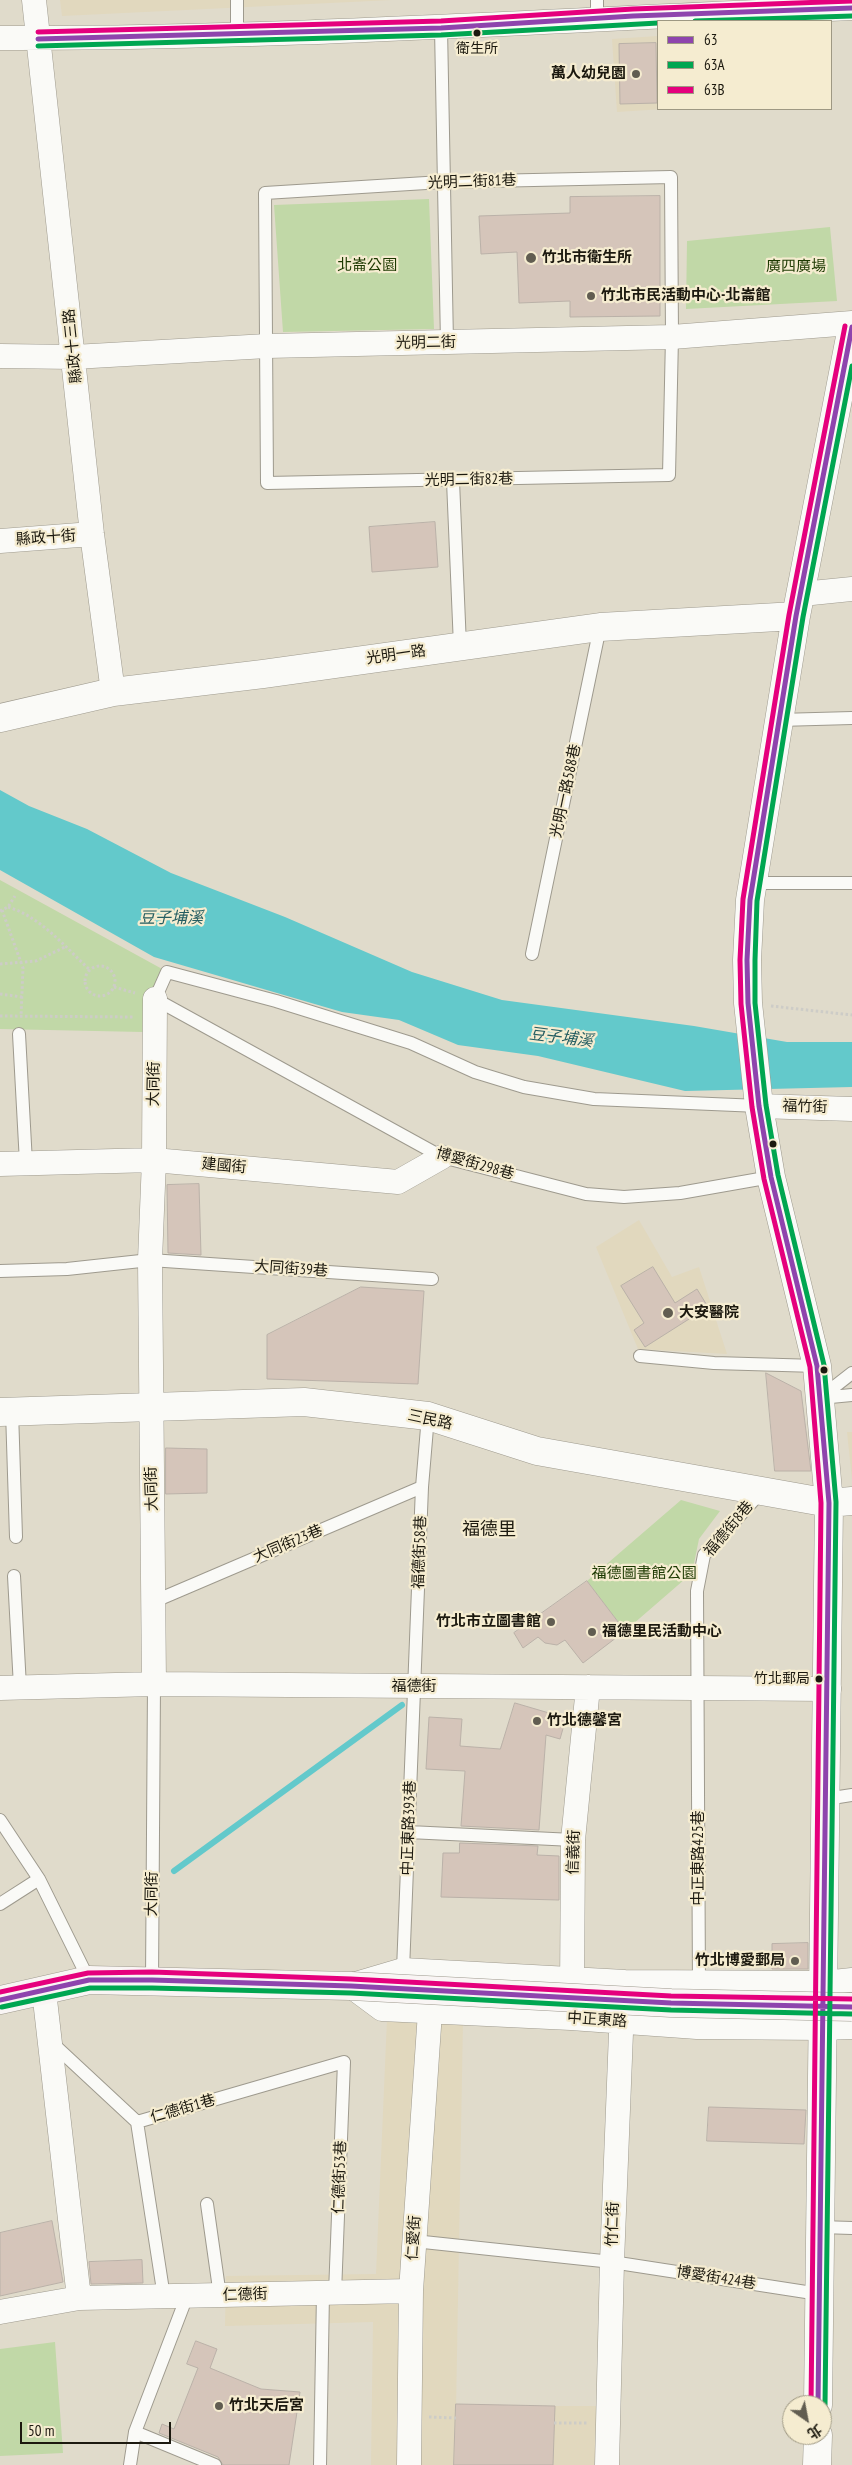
<!DOCTYPE html>
<html>
<head>
<meta charset="utf-8">
<style>
  body { margin:0 }
  #map { position:relative; width:852px; height:2465px; overflow:hidden; background:#e0dbcb; font-family:"PT Sans Narrow","Noto Sans TC",sans-serif }
  canvas { display:block }
  .legend { position:absolute; left:657px; top:20px; width:175px; height:90px; box-sizing:border-box; background:#f5ecd0; border:1px solid #9e9883; margin:0; padding:6px 9px; list-style:none; font-size:15px; color:#1c190f }
  .legend li { display:flex; align-items:center; gap:10px; height:25px }
  .legend b { width:25px; border:1px solid #9e9883 }
  .north { position:absolute; left:782px; top:2395px; width:50px; height:50px; box-sizing:border-box; background:#f5ecd0; border:1px solid #9e9883; border-radius:50%; rotate:147deg; font-size:14px; font-weight:700; line-height:20px; text-align:center; color:#1c190f }
  .north::after { content:''; display:block; margin:auto; width:18px; height:22px; background:#615d51; clip-path:polygon(50% 0,100% 100%,50% 72%,0 100%) }
  .scale { position:absolute; left:20px; top:2422px; width:151px; height:22px; box-sizing:border-box; border:2px solid #1c190f; border-top:0; padding-left:6px; font-size:15px; line-height:18px; white-space:nowrap; color:#1c190f; -webkit-text-stroke:4px #f5ecd0; paint-order:stroke }
</style>
</head>
<body>
<div id="map">
<canvas width="852" height="2465"></canvas>
<ul class="legend">
<li><b style="height:6px;background:#8e44ad"></b>63</li>
<li><b style="height:6px;background:#00a651"></b>63A</li>
<li><b style="height:6px;background:#e5007d"></b>63B</li>
</ul>
<div class="north">北</div>
<div class="scale">50 m</div>
</div>
<script>
const ctx = document.querySelector('canvas').getContext('2d');
ctx.lineJoin = 'round';
function fill(path, color) { ctx.fillStyle = color; ctx.fill(path, 'evenodd'); }
function strokePath(path, color, width, dash) { ctx.strokeStyle = color; ctx.lineWidth = width; ctx.lineCap = dash ? 'butt' : 'round'; ctx.setLineDash(dash || []); ctx.stroke(path); }
function write(font, color, halo, rows, align = 'center') {
  ctx.font = font + ' "PT Sans Narrow","Noto Sans TC",sans-serif'; ctx.lineWidth = 4.5; ctx.setLineDash([]); ctx.textBaseline = 'middle'; ctx.strokeStyle = halo; ctx.fillStyle = color; for (const [text, x, y, turn = 0] of rows) {
    ctx.save(); ctx.translate(x, y); ctx.rotate((+turn || 0) * Math.PI / 180); ctx.textAlign = isNaN(turn) ? turn : align; if (halo) ctx.strokeText(text, 0, 0); ctx.fillText(text, 0, 0); ctx.restore();
  }
}
fill(new Path2D(`
  M60,0h332l-330,16z
  M658,36v73h5l-46,3 -5,-73z
  M639,1220l33,57 27,-10 28,87 -89,-5 -42,-102z
  M847,1432h5v47z
  M387,2019l76,1 -8,445h-84l2,-143 -148,4 1,-50 150,-2z
  M553,2406h46l-5,59h-42z`), '#e1d8be');
fill(new Path2D(`
  M429,199l5,130 -151,3 -9,-127z
  M830,227l7,74 -151,8 1,-68z
  M0,880l164,90 -21,62 -143,-3z
  M681,1500l39,11 -21,28 -7,34 -67,58 -38,-50z
  M55,2342l8,111 -63,3v-107z`), '#c1d8a7');
fill(new Path2D(`
  M0,790l29,16 58,23 84,44 114,44 127,55 90,28 192,26 93,16h65v45l-167,4 -147,-35 -80,-11 -59,-25 -57,-8 -188,-55 -154,-87z`), '#63c9cb');
strokePath(new Path2D(`
  M174,1871l228,-166`), '#63c9cb', 6);
const building = new Path2D(`
  M656,43l1,60 -37,1 -1,-60z
  M660,196v120l-90,1v-16l-51,2 -2,-51 -36,2 -2,-38 91,-3v-16z
  M435,522l3,45 -66,5 -3,-45z
  M199,1184l2,71 -33,-2 -1,-68z
  M653,1267l22,36 22,-14 11,18 -63,40 -11,-17 10,-7 -23,-37z
  M361,1287l63,4 -6,93 -151,-5v-44z
  M766,1373l35,18 10,80h-36z
  M166,1448l41,1v44l-41,1z
  M587,1581l38,50 -42,32 -18,-23 -8,5 -12,-2 -7,-6 -15,11 -9,-15z
  M515,1703l51,15 -6,21 -14,-4 -7,95 -78,-4 4,-55 -39,-2 3,-52 33,2 -2,27 40,3z
  M460,1843l78,3 -1,9 22,1v44l-118,-3 2,-44h16z
  M808,1943v26h-36v-25z
  M709,2107l97,3 -2,34 -97,-3z
  M52,2221l11,61 -63,14v-63z
  M142,2260l1,23 -52,1 -2,-22z
  M196,2341l21,8 -7,19 51,21 39,3 -11,73h-66l-5,-8 -59,-24 3,-9 12,5 24,-61 -11,-4z
  M456,2404l99,2 -2,59h-99z`);
fill(building, '#d5c5ba');
strokePath(building, '#bab1a8', 1);
const service = new Path2D(`
  M237,0v33
  M597,19v-19
  M441,28l6,315
  M671,177l1,160 -3,138 -402,8 -2,-290 177,-11z
  M453,481l7,165
  M779,720l73,-2
  M752,883h100
  M532,954l68,-327
  M19,1034l7,129
  M759,1106l-165,-7 -70,-12 -49,-15 -64,-29 -135,-42 -109,-29 -12,27 287,158 144,37 38,3 56,-4 91,-16
  M0,1271l67,-2 83,-9 282,19
  M640,1356l74,7 103,3
  M820,1398l32,-25
  M820,1398l32,-3
  M12,1411l4,126
  M14,1576l6,111
  M155,1601l267,-114
  M826,1799l26,-4
  M0,1820l39,59 50,101
  M409,1832l164,8
  M0,1904l39,-25
  M403,1970l19,-483 6,-71
  M152,1980l2,-296
  M699,1987l-2,-396 7,-36 57,-63
  M52,2043l85,79 207,-60 -9,231
  M137,2122l27,175
  M207,2204l13,92
  M820,2227l32,1
  M414,2241l198,21 207,32
  M135,2432l80,33
  M130,2465l5,-33 52,-136
  M320,2465l3,-172`);
const minor = new Path2D(`
  M34,0l58,534 21,158
  M0,38c284,1 568,-19 852,-30
  M0,356l74,1 193,-11 405,-9 180,-14
  M0,541l92,-7
  M802,594l50,-5
  M759,1106l93,3
  M0,1164l154,-4 244,22 44,-25
  M154,1684l-4,-424 4,-100 1,-161
  M0,1688l154,-4 675,5
  M359,1983l44,-13 222,12 199,1 28,-3
  M351,1986l31,23 189,9 126,9 126,1 29,-1
  M44,1991l35,307
  M572,1994l1,-154 15,-153
  M0,2312l79,-14 332,-7
  M409,2465l2,-174 19,-279
  M607,2465l5,-203 10,-255`);
const tertiary = new Path2D(`
  M0,718l113,-26 150,-18 337,-47 196,-11
  M0,1412l304,-10 124,14 109,35 292,52 23,-2
  M818,2405l11,-902 -12,-137 -46,-189 -12,-71 -11,-103 -1,-43 3,-60 46,-284 56,-289
  M817,2465l1,-30`);
const secondary = new Path2D(`
  M0,2000l89,-20 262,6`);
strokePath(service, '#9e9a8e', 14);
strokePath(minor, '#9e9a8e', 25);
strokePath(tertiary, '#9e9a8e', 29);
strokePath(secondary, '#9e9a8e', 29);
strokePath(new Path2D(`
  M8,907c33,10 57,40 82,63
  M2,910l21,58 -2,48
  M0,911l8,-4 7,-11
  M0,964l36,-3 29,-14
  M85 981a15 15 0 1 1 30 0a15 15 0 1 1-30 0Z
  M114,987l21,6
  M0,994l22,3
  M771,1006l81,9
  M0,1016l135,1
  M429,2417l27,1
  M554,2423h33`), '#cdccc7', 3, [2.5, 2.5]);
strokePath(service, '#fafaf7', 12);
strokePath(minor, '#fafaf7', 24);
strokePath(tertiary, '#fafaf7', 28);
strokePath(secondary, '#f9f5f4', 28);
const secondaryBridge = new Path2D(`
  M351,1986l320,17 181,4`);
strokePath(secondaryBridge, '#9e9a8e', 29, []);
strokePath(secondaryBridge, '#f9f5f4', 28);
strokePath(new Path2D(`
  M38,39l403,-11 192,-12 219,-8
  M0,2000l89,-20h63l199,6 320,17 181,4
  M818,2405l11,-902 -12,-137 -46,-189 -12,-71 -11,-103 -1,-43 3,-60 46,-284 56,-289`), '#8e44ad', 5);
strokePath(new Path2D(`
  M695,21l157,-5
  M38,46l403,-11 217,-12
  M2,2007l88,-19h62l199,5 320,17 181,4
  M825,2405l11,-903 -12,-137 -46,-190 -12,-70 -11,-102v-43l2,-59 46,-284 49,-251`), '#00a651', 5);
strokePath(new Path2D(`
  M38,32l403,-11 192,-12 219,-8
  M0,1992l88,-19 64,-1 199,7 320,17 181,3
  M811,2405l10,-902 -11,-136 -46,-188 -12,-72 -11,-103 -1,-44 3,-61 46,-284 56,-289`), '#e5007d', 5);
for (const [x, y, r, color] of [
  [477,33,4.5,"#1c190f"],
  [636,74,5,"#615d51"],
  [531,258,6,"#615d51"],
  [591,296,5,"#615d51"],
  [773,1144,4.5,"#1c190f"],
  [668,1313,6,"#615d51"],
  [824,1370,4.5,"#1c190f"],
  [551,1622,5,"#615d51"],
  [592,1632,5,"#615d51"],
  [819,1679,4.5,"#1c190f"],
  [537,1721,5,"#615d51"],
  [795,1961,5,"#615d51"],
  [219,2406,5,"#615d51"]
]) { const dot = new Path2D(); dot.arc(x, y, r, 0, 2 * Math.PI); ctx.fillStyle = color; ctx.fill(dot); strokePath(dot, '#f5ecd0', 2); }
write('14px', '#1c190f', '#f5ecd0', [
  ["衛生所",477,49],
  ["竹北郵局",810,1679,"right"]
]);
write('bold 15px', '#1c190f', '#f5ecd0', [
  ["萬人幼兒園",626,74,"right"],
  ["竹北市衛生所",542,258],
  ["竹北市民活動中心-北崙館",601,296],
  ["大安醫院",679,1313],
  ["竹北市立圖書館",541,1622,"right"],
  ["福德里民活動中心",602,1632],
  ["竹北德馨宮",547,1721],
  ["竹北博愛郵局",785,1961,"right"],
  ["竹北天后宮",229,2406]
], 'left');
write('15px', '#1c190f', '#f5ecd0', [
  ["光明二街81巷",472,182,-2],
  ["光明二街",426,343,-1],
  ["縣政十三路",73,346,-96],
  ["光明二街82巷",469,480,-1],
  ["縣政十街",46,538,-4],
  ["光明一路",396,655,-8],
  ["光明一路588巷",566,791,-78],
  ["大同街",154,1084,-89],
  ["福竹街",805,1107,2],
  ["博愛街298巷",475,1164,16],
  ["建國街",224,1166,5],
  ["大同街39巷",291,1269,4],
  ["三民路",430,1420,12],
  ["大同街",152,1489,-92],
  ["福德街8巷",729,1529,-50],
  ["大同街23巷",288,1544,-23],
  ["福德街58巷",420,1552,-88],
  ["福德街",414,1687],
  ["中正東路393巷",409,1828,-88],
  ["信義街",574,1852,-88],
  ["中正東路425巷",699,1858,-90],
  ["大同街",152,1894,-89],
  ["中正東路",597,2020,4],
  ["仁德街1巷",183,2109,-16],
  ["仁德街53巷",340,2177,-88],
  ["竹仁街",613,2224,-88],
  ["仁愛街",414,2238,-86],
  ["博愛街424巷",716,2278,9],
  ["仁德街",245,2295,-2]
]);
write('15px', '#1c3901', '#f5ecd0', [
  ["北崙公園",367,266],
  ["廣四廣場",796,267],
  ["福德圖書館公園",644,1574]
]);
write('italic 16px', '#245d61', '#f5ecd0', [
  ["豆子埔溪",171,918],
  ["豆子埔溪",561,1038,7]
]);
write('18px', '#1c190f', '#f5ecd0', [
  ["福德里",489,1530]
]);
</script>
</body>
</html>
